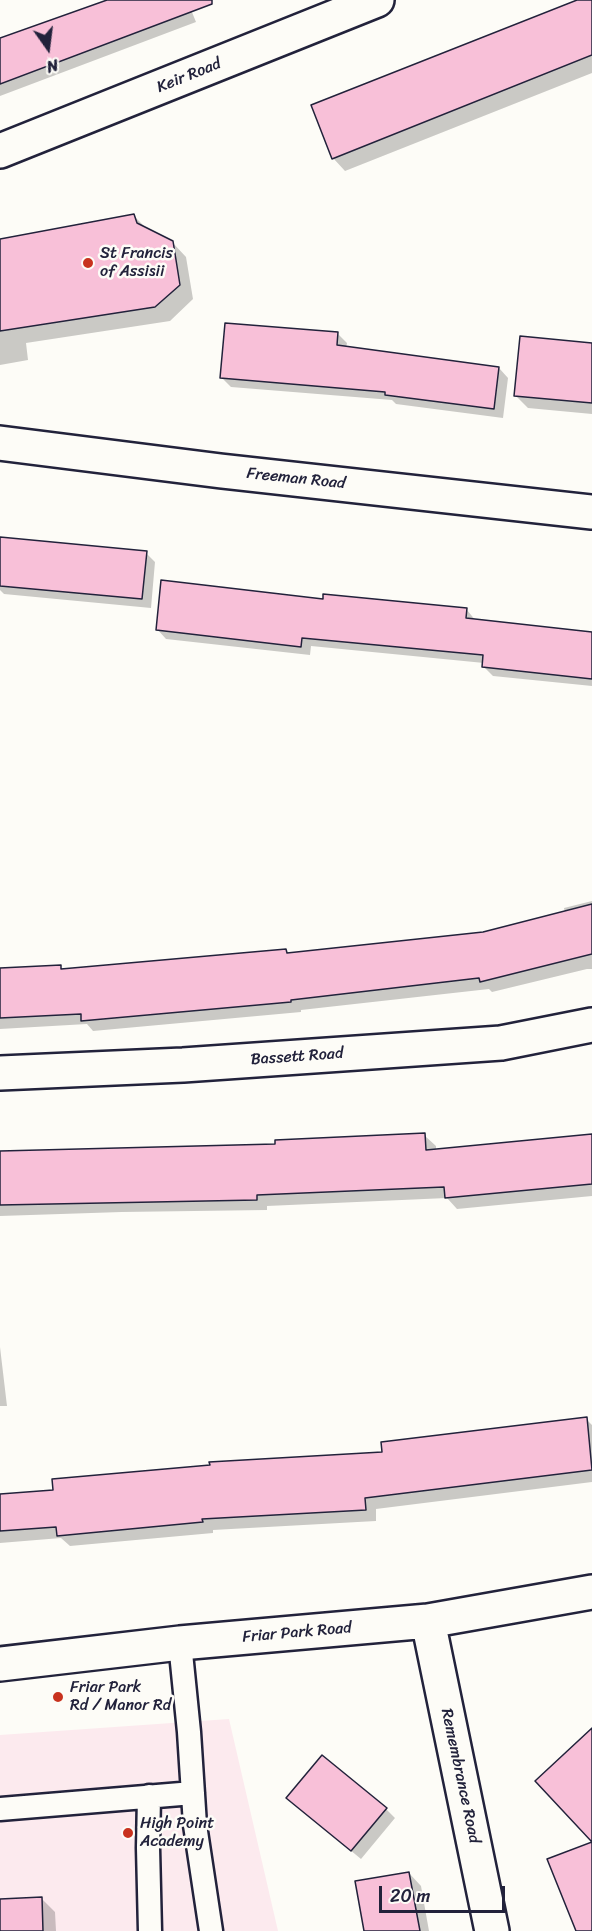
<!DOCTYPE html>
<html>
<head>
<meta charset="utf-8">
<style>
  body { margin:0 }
  #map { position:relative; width:592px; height:1931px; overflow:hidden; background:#fdfcf7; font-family:Sriracha,sans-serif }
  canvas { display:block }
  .north { position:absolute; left:18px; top:18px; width:60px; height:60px; -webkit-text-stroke:4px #fdfcf7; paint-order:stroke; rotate:166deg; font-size:16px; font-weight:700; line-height:24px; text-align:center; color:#22223b }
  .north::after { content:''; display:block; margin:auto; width:21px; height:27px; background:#22223b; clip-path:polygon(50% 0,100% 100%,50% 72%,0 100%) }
  .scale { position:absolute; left:379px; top:1886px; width:126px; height:27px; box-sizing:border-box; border:3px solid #22223b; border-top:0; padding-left:8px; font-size:18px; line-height:21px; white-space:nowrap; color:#22223b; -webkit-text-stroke:4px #fdfcf7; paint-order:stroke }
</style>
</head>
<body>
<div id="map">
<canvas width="592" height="1931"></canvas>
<div class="north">N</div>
<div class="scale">20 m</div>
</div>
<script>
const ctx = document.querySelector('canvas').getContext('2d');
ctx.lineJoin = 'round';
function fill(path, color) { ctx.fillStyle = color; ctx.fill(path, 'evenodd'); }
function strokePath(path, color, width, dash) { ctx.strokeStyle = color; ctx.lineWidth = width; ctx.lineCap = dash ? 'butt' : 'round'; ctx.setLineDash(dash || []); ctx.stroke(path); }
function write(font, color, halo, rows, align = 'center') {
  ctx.font = font + ' Sriracha,sans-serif'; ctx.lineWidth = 5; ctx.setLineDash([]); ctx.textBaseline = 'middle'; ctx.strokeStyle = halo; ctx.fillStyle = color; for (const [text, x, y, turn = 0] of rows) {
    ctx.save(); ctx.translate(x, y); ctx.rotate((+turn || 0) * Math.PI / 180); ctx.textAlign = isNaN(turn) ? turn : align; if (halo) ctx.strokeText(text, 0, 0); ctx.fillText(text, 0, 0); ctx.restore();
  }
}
fill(new Path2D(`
  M229,1719l49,212h-278v-196z`), '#fceaee');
fill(new Path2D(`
  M110,0h77l9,22 -196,74v-56z
  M580,0h12v73l-247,98 -12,-13z
  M134,216l15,15 23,11 14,15 7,42 -23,22 -144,22 2,17 -28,5v-124z
  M337,333l10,10 -1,5 153,20 9,10 -5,40 -107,-14 -4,-4 -161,-13 -9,-9z
  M592,344v70l-64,-6 -13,-13z
  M0,539l146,14 9,9 -4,46 -147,-14 -4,-4z
  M324,601l143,9 9,11 116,12v53l-99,-10 -9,-9v-4l-173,-17 -1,9 -144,-16 -9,-10z
  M592,901v68h-5l-95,23 -3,-3 -188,21v2l-208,19 -6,-7 -87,5v-60l60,-2 4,3 222,-19 3,3 194,-21 82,-20 -1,-5z
  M424,1135l12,11v5l156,-15v60l-135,13 -10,-11 -180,8v4l-145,2 -122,4v-63l277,-7z
  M0,1347l7,59h-7z
  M586,1419l6,6v57l-216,27v12l-163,9v3l-143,13 -9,-8 -61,5v-47l384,-42z
  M298,1807l88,2 9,9 -34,41z
  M409,1873l12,13 8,45h-63z
  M41,1898l14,14 1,19h-56v-31z`), '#0003');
const building = new Path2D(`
  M107,0h105v4l-212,80v-46z
  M577,0h15v55l-260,104 -21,-54z
  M134,214l3,9 36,18 7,44 -25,22 -155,24v-92z
  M225,323l113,9 -1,13 162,22 -5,42 -109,-14v-3l-165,-14z
  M520,336l72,7v60l-78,-7z
  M0,537l147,14 -5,48 -142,-13z
  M161,580l162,19v-5l144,14 -1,10 126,14v47l-110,-12 1,-12 -181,-17 -1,9 -145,-17z
  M592,904v50l-112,28 -1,-4 -188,22v2l-210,19v-7l-81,4v-50l61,-3v4l225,-20 1,4 196,-21z
  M425,1133l1,17 166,-16v50l-147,14 -1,-11 -187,8v5l-257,5v-54l275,-7v-4z
  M587,1417l5,53 -227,28 1,12 -164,9 1,3 -146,14 -1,-9 -56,4v-37l53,-4 -1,-11 158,-14 -1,-3 173,-10 -1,-10z
  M592,1728v203h-16l-29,-72 45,-17 -57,-61z
  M322,1755l65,53 -36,43 -65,-53z
  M409,1872l11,59h-56l-9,-50z
  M42,1897l1,34h-43v-32z`);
fill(building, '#f8c0d8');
strokePath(building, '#22223b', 1.5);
const lane = new Path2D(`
  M180,1643l9,89 6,93 16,106
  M149,1796l-1,52 2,83
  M0,1809l193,-16`);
const street = new Path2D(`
  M0,151l377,-151
  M0,443l221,28 371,41
  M0,1073l183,-8 318,-22 91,-18
  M428,1621l64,310
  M0,1664l180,-21 248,-22 164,-29`);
strokePath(lane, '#22223b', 27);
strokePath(street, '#22223b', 38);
strokePath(lane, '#fdfcf7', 22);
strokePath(street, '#fdfcf7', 33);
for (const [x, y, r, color] of [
  [88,263,6,"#c8321e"],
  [58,1697,6,"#c8321e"],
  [128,1833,6,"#c8321e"]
]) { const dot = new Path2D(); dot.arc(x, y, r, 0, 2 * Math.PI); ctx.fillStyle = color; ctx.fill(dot); strokePath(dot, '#fdfcf7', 2); }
write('16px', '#22223b', '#fdfcf7', [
  ["Keir Road",189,76,-22],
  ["Freeman Road",296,479,6],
  ["Bassett Road",297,1057,-4],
  ["Friar Park Road",297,1633,-5],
  ["Remembrance Road",460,1776,78]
]);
write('16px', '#22223b', '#fdfcf7', [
  ["St Francis",100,254],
  ["of Assisii",100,272],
  ["Friar Park",70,1688],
  ["Rd / Manor Rd",70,1706],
  ["High Point",140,1824],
  ["Academy",140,1842]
], 'left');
</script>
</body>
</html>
